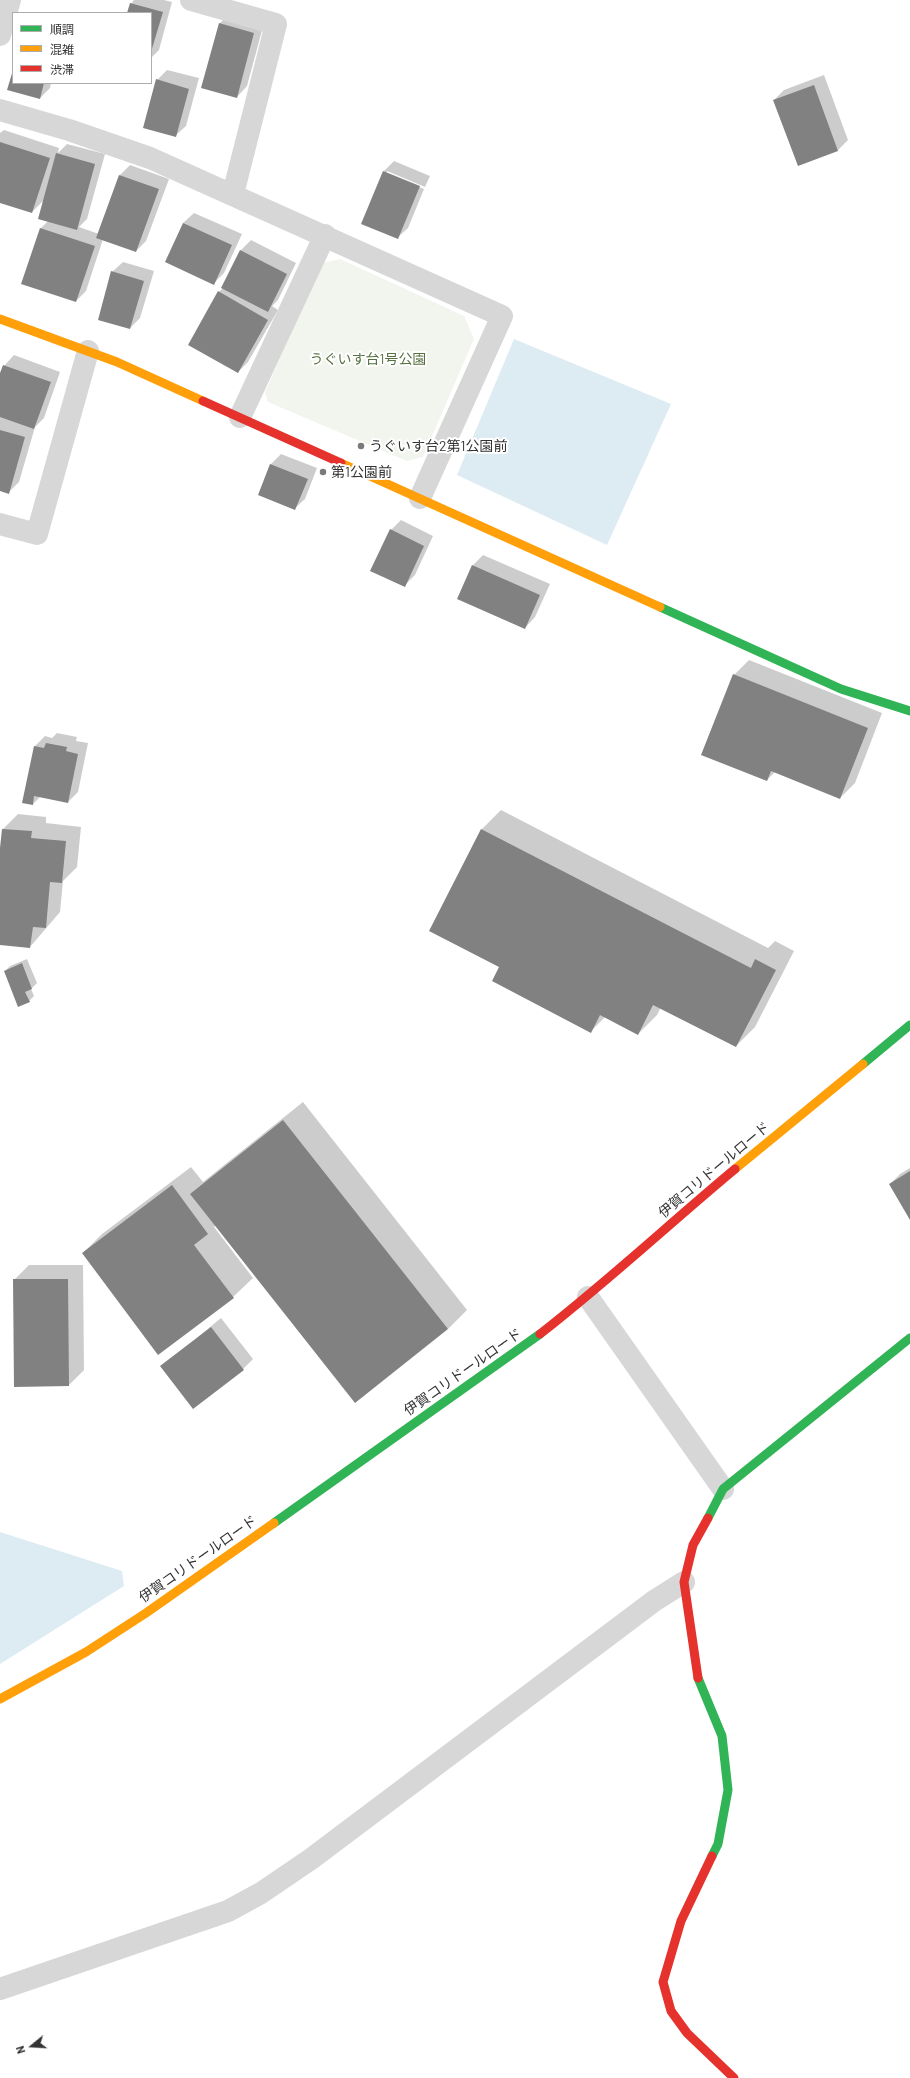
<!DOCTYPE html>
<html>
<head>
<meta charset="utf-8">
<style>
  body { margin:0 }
  #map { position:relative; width:910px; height:2078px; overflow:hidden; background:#fff; font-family:Barlow,"Noto Sans JP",sans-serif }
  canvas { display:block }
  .legend { position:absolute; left:12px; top:12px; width:140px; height:72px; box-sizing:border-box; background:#fff; border:1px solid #adadad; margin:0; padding:5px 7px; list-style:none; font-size:12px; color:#333 }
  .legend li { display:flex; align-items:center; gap:8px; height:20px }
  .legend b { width:20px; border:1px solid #adadad }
  .north { position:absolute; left:12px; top:2026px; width:40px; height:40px; -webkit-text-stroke:3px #fff; paint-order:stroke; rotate:252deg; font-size:11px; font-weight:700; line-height:16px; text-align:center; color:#333 }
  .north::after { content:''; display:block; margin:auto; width:14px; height:18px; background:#333; clip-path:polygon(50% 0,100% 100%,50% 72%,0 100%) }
</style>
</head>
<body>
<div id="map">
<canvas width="910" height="2078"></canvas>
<ul class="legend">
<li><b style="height:5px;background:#30b455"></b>順調</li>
<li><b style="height:5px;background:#ff9f0a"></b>混雑</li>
<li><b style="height:5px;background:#e5322d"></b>渋滞</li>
</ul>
<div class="north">N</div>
</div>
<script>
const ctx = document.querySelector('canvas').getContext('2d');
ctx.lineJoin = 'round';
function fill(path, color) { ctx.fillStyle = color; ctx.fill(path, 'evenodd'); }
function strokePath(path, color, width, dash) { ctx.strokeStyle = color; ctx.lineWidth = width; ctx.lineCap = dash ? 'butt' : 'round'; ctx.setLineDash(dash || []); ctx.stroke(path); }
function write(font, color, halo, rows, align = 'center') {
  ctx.font = font + ' Barlow,"Noto Sans JP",sans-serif'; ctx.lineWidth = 4; ctx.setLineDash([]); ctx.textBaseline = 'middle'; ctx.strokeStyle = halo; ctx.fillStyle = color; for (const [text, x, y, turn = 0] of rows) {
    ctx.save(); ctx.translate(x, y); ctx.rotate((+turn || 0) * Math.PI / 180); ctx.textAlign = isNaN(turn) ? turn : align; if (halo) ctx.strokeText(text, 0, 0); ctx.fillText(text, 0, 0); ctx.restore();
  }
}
fill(new Path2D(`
  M340,259l124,57 10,23 -51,118 -16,4 -139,-59 -3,-10 57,-129z`), '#f1f5ed');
fill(new Path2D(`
  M514,339l157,65 -64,141 -150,-70z
  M0,1532l122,39 2,15 -124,78z`), '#ddebf3');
fill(new Path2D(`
  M134,0h30l8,2 -13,48 -8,8v-45h-23l3,-9z
  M230,13l34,10 -17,63 -10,11 -17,-74z
  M167,70l32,8 -13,48 -11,10 -18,-56z
  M13,72v11h38l-1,5 -10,10 -32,-9z
  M824,75l24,65 -10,10 -40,15 -24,-65 10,-10z
  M4,130l55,18 -1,5 9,-9 38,10 -18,65 -8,8 20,7 21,-59 10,-10 39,14 -23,62 -10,10 -33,-12 -17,52 -10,10 -35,-73 7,-7 -4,-21 -12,12 -32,-10v-69z
  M394,161l36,15 -5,11 -38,-16v2l37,16 -16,39 -11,10 -35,-15 22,-52z
  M194,213l48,21 -18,39 -10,10 -31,-60z
  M251,240l45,23 -18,37 -6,6 6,4 -30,52 -10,10 -19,-80 4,-4 18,-38z
  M123,262l31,9 -14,47 -10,10 -18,-56z
  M14,355l46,17 -16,46 -9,9 -16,55 -11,11 -8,-3v-114l4,-10z
  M281,454l36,14 -12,31 -11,10 -35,-15 12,-30z
  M401,520l32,16 -18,39 -11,11 -13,-56z
  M483,555l67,29 -15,33 -10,11 -52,-63z
  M749,660l133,53 -27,70 -15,15 -65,-26 -8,8 -33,-105z
  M57,733l20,4 -1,4 12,2 -10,49 -10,10 -28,-5 -7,7 2,-58 10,-10 7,2z
  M501,810l267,138 7,-7 19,10 -39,76 -19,19 -75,-39 -4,8 -19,19 -33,-17 -14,14 -91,-65 -70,-36 52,-101z
  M18,814l28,3v6l35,4 -4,40 -14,14 -3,31 -30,35 -30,-3v-86l3,-29z
  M27,959l10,24 -6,6 3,7 -5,5 -24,-30 5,-5z
  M303,1102l164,208 -19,19 -232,-104 -2,2 39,51 -20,19 -75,57 -75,-101 19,-19 89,-67 12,15z
  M910,1168v50l-20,-34 10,-10z
  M29,1265h54l1,105 -15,15 -54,1 -1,-106z
  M221,1318l32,41 -10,10 -81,-2z`), '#0003');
fill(new Path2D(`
  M130,3l33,9 -12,40v-39h-24z
  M219,23l35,10 -17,65 -36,-10z
  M13,70v13h31l-4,16 -33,-9z
  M156,79l33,10 -13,48 -33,-9z
  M814,85l24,66 -40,15 -25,-66z
  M0,142l50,16 -18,55 -32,-10z
  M56,153l39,11 -18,66 -39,-11z
  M383,171l37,15 -22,53 -37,-15z
  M119,175l40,14 -23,63 -40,-14z
  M183,223l49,22 -18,40 -49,-23z
  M40,228l55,18 -19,56 -55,-18z
  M240,250l47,24 -19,38 -47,-24z
  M111,271l33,10 -14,48 -32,-9z
  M218,291l50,29 -30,53 -50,-28z
  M3,365l48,17 -17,47 -34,-12v-44z
  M0,430l25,7 -16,57 -9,-3z
  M270,464l38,15 -13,31 -37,-15z
  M390,529l34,17 -19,41 -35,-16z
  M472,565l68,30 -15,34 -68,-30z
  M733,674l135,54 -28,71 -69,-28 -4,10 -66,-26z
  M46,743l21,4 -1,4 12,3 -10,49 -34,-7 -1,9 -11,-2 12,-57 10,2z
  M2,829l30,2 -1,7 35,3 -4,42 -12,-1 -4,46 -13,-1 -3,21 -30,-3v-97z
  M481,829l270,139 4,-9 21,11 -40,77 -83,-42 -15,30 -38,-20 -9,18 -99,-52 7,-14 -70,-36z
  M22,963l10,26 -7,3 5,10 -12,5 -14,-36z
  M283,1120l165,209 -93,74 -165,-209z
  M910,1171v49l-21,-36z
  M172,1185l36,49 -14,11 40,53 -76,57 -76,-102z
  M13,1279h55l1,107 -55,1z
  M211,1327l33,43 -51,39 -33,-43z`), '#818181');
strokePath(new Path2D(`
  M191,0l85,24 -43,170
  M0,35l10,-35
  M0,110l69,20 81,28 352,158 -82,182
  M240,417l85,-182
  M0,524l37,10 51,-183
  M588,1297l135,192
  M0,1989l228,-78 33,-18 50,-34 343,-258 30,-19`), '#d7d7d7', 22);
strokePath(new Path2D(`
  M660,607l181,82 69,22
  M863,1064l47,-39
  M708,1518l15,-29 187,-151
  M274,1523l266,-189
  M698,1678l24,58 6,54 -10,54 -6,12`), '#30b455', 9);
strokePath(new Path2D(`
  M0,319l117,43 86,39
  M341,463l319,144
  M735,1169l128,-105
  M0,1699l86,-47 60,-39 128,-90`), '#ff9f0a', 9);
strokePath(new Path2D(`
  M203,401l138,62
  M540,1334c67,-52 129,-110 195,-165
  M698,1678l-14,-96 9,-37 15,-27
  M712,1856l-31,65 -18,61 8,29 16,22 47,45`), '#e5322d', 9);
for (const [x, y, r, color] of [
  [361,446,4,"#7a7a7a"],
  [323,472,4,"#7a7a7a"]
]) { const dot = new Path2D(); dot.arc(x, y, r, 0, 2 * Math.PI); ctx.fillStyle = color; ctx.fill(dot); strokePath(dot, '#fff', 1.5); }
write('14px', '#56703f', '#fff', [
  ["うぐいす台1号公園",368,359]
]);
write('14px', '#333', '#fff', [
  ["うぐいす台2第1公園前",369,446],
  ["第1公園前",331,472]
], 'left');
write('14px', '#333', '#fff', [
  ["伊賀コリドールロード",714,1170,-40],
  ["伊賀コリドールロード",463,1372,-35],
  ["伊賀コリドールロード",198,1559,-35]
]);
</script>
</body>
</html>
